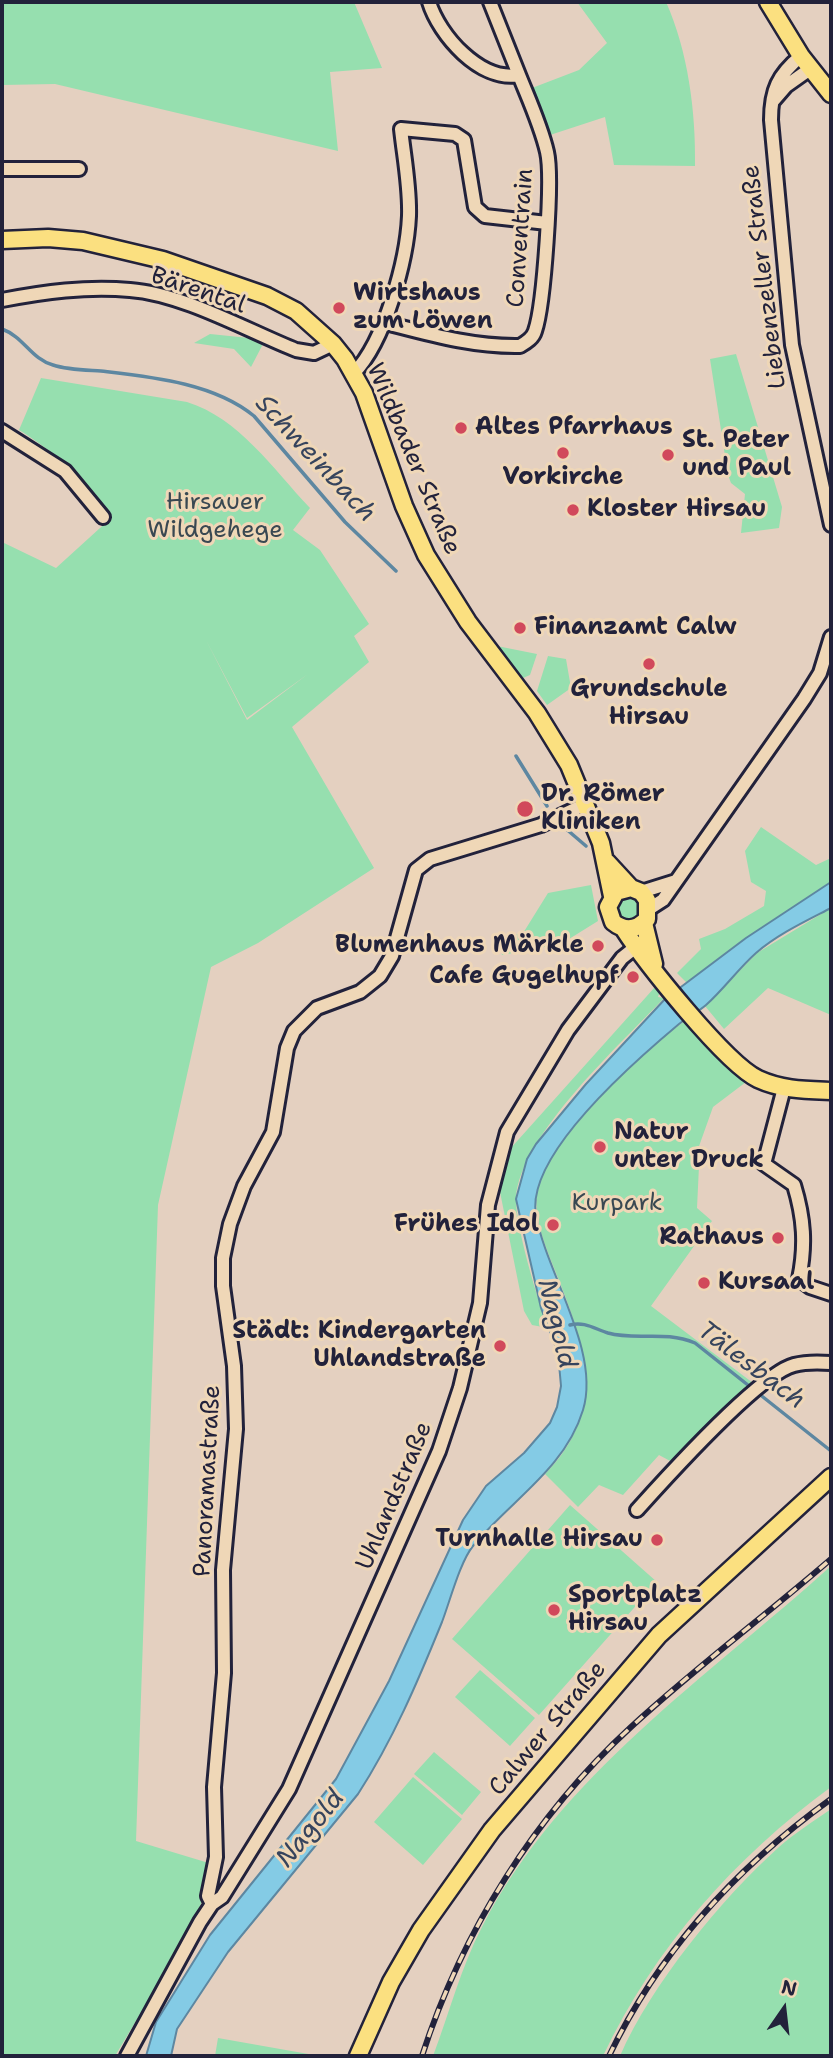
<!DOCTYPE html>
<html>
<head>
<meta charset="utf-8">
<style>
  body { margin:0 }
  #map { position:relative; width:833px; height:2058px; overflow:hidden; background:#e4d0c0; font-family:"Shantell Sans",sans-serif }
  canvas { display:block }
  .frame { position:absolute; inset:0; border:4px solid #22223b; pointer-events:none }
  .north { position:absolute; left:749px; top:1974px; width:70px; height:70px; -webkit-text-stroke:5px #efd7b7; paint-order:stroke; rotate:14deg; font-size:19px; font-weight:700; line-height:28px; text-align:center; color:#22223b }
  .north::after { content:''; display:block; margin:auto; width:24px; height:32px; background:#22223b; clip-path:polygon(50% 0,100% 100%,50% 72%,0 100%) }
</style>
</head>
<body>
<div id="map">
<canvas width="833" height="2058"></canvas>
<div class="frame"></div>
<div class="north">N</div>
</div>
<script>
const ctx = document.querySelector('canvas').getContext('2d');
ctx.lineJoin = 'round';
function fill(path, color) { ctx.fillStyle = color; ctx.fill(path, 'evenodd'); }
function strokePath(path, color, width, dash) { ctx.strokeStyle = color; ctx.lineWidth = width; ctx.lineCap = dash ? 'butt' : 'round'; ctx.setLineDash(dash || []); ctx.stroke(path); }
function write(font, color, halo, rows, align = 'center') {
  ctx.font = font + ' "Shantell Sans",sans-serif'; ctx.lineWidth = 6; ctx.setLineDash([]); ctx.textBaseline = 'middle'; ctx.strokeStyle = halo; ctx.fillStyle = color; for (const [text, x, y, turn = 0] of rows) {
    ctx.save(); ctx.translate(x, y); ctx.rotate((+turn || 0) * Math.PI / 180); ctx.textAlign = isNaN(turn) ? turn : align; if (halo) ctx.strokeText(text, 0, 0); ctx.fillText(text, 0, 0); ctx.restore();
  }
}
fill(new Path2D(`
  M2,2h352l28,66 -52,4 8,79 -283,-67 -53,1z
  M577,2h89c22,49 30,110 29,164l-81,-1 -9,-48 -55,18 -18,-47 47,-18 28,-27z
  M210,334l39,4 14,6 -12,23 -17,-18 -40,-6z
  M736,354l46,153 -3,21 -38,5 4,-39 -14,-11 -3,-8 -18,-116z
  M41,378l146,24c52,16 86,67 123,106l-17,22 27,20 49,74 -15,12 15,26 -77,65 82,141 -116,75 -47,24 -53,238 -22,636 76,23 -16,57 -81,135h-113v-1514l54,26 55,-50c-29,-39 -50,-62 -92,-88zM206,640l41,78 61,-44 -61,46z
  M497,646l40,8 -7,21 -7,3z
  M548,656l18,3 5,29 -24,17 -10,-14z
  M761,827l55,38 15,-7v24l-85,56 -59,45 -10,-10 24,-24 -2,-10 26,-10 39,-23 2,-15 -15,-9 -6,-31z
  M591,885l7,36 -37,23 -59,11 -2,-12 25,-13 23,-37z
  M616 909a12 12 0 1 1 24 0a12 12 0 1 1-24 0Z
  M831,908v107l-63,-27 -44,41 -19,-23 52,-53z
  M655,987l5,4 -2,6 6,1c-43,46 -144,137 -148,200 -1,26 22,103 32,130l-16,-3 -8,-14 -24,-119 10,-43z
  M685,1021l61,61 -33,25 -20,56 6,3 -2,42 15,13 -61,85 102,77 -81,79 -13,-7 -36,40 -24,-10 -21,22 -33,-33c64,-64 39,-132 9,-206 -10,-26 -22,-53 -16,-82 9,-43 109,-140 147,-165z
  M570,1505l87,77 -118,133 -87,-76z
  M831,1566v221c-97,71 -176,160 -228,269h-170c16,-42 28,-89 49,-129 78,-152 226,-250 349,-361z
  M480,1670l55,48 -25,28 -55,-49z
  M434,1752l47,40 -19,23 -48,-41z
  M413,1777l49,42 -39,46 -49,-43z
  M831,1809v247h-211c31,-71 101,-157 159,-209 16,-14 35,-26 52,-38z
  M218,2038l96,17 -1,1h-98z`), '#96dfaf');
const water = new Path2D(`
  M831,882v26c-25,13 -53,26 -75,45 -18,16 -32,36 -50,52 -8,7 -18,12 -27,19 -43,36 -154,131 -143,191 10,58 65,136 47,195 -18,59 -72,90 -110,136 -13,16 -23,55 -31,76 -24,59 -49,118 -84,172l-130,158 -51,77 -6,27h-25l10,-34 54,-87 126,-156 53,-98 74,-161 23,-34 38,-33 26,-30 7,-16 4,-21 -3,-33 -17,-45 -25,-109 11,-40 9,-15 50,-60 79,-85 81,-61z`);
fill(water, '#84cbe5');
strokePath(water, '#5d87a1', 2);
strokePath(new Path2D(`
  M2,329c22,8 29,30 51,36 15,5 33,5 48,6 51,6 113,12 153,45l91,106 51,49
  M516,756l31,50
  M558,822l28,24
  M570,1325c14,-4 25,4 38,8 29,8 56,-3 87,10l136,108`), '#5d87a1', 3.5);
const minor = new Path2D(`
  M490,2l29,73
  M801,56c-23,19 -30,34 -30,64l21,225 39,180
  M773,101l13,-15 24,-17
  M2,169h77
  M2,300c42,-8 84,-14 128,-10 53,4 116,40 166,60l18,3 19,-9
  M382,322c47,12 90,25 138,24 7,-4 13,-8 15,-15 9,-26 18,-153 12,-179 -6,-26 -18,-52 -28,-77 -39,7 -80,-40 -90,-73
  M354,373c31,-32 53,-113 55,-157 1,-29 -5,-59 -8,-87l54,5 9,6 11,67 10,9 62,7
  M2,431l63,40 38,46
  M641,892l35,-11
  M649,909l14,-9 141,-201 16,-26 11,-36
  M784,1088l-20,76 30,21c10,33 12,60 5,94l11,8 21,7
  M637,1510c27,-30 122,-136 157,-145 11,-3 25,-3 37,-2
  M212,1904l-4,-8 8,-39 -2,-70 10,-114 -1,-103 13,-141 -2,-63 -11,-80v-28l7,-34 14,-38 29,-54 14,-84 7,-17 23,-23 43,-16 20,-16 12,-20 24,-86 14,-11 111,-34 45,-21
  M127,2056l73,-134 12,-18 10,-7 67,-108 150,-338 21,-63 20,-85 8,-98 19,-73 61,-102 54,-72 20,-16`);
const major = new Path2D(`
  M768,2l33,54 30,38
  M2,240l46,-2 35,3 80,19 104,36 29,15 37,33 12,15 19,34 40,113 22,49 42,67 69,91 32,52 32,78 11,53
  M607,862l24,26 10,4 6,8v19c-10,11 -22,13 -34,3l-5,-15 8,-15 15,-4
  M644,923l10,41
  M623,928c22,34 102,135 135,151 24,11 47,11 73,12
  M358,2056l33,-74 30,-52 71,-100 167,-195 172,-158`);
strokePath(minor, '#22223b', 18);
strokePath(major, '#22223b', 21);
strokePath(minor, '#efd7b7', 12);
strokePath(major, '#fbe080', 16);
const rail = new Path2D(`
  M422,2056c40,-124 113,-241 209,-329 64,-59 134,-111 200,-168
  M609,2056c50,-104 129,-190 222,-257`);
strokePath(rail, '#22223b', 6);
strokePath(rail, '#efd7b7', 3.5, [10]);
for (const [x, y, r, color] of [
  [339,308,7,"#d1495b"],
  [461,428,7,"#d1495b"],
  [563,453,7,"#d1495b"],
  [668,455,7,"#d1495b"],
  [573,510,7,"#d1495b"],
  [520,628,7,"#d1495b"],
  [649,664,7,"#d1495b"],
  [525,809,9,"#d1495b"],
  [598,946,7,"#d1495b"],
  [633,977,7,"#d1495b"],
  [600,1147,7,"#d1495b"],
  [553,1225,7,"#d1495b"],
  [778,1238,7,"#d1495b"],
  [704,1283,7,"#d1495b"],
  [500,1346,7,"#d1495b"],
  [657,1540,7,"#d1495b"],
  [554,1610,7,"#d1495b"]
]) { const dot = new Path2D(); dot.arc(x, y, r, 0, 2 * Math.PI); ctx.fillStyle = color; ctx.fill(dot); strokePath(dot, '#efd7b7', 2.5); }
write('24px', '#22223b', '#efd7b7', [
  ["Conventrain",521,238,-86],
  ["Liebenzeller Straße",765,277,-97],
  ["Bärental",198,291,19],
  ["Wildbader Straße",413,459,67],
  ["Panoramastraße",208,1481,-87],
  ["Uhlandstraße",395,1496,-67],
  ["Calwer Straße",548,1729,-50]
]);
write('bold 24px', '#22223b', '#efd7b7', [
  ["Wirtshaus",353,294],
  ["zum Löwen",353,322],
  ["Altes Pfarrhaus",475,428],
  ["St. Peter",682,441],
  ["und Paul",682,469],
  ["Vorkirche",563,478,"center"],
  ["Kloster Hirsau",587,510],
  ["Finanzamt Calw",534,628],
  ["Grundschule",649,690,"center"],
  ["Hirsau",649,718,"center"],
  ["Dr. Römer",541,795],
  ["Kliniken",541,823],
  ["Blumenhaus Märkle",584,946,"right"],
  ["Cafe Gugelhupf",619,977,"right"],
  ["Natur",614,1133],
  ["unter Druck",614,1161],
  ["Frühes Idol",539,1225,"right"],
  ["Rathaus",764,1238,"right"],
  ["Kursaal",718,1283],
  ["Städt: Kindergarten",486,1332,"right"],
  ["Uhlandstraße",486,1360,"right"],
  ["Turnhalle Hirsau",643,1540,"right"],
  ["Sportplatz",568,1596],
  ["Hirsau",568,1624]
], 'left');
write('24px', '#394852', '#efd7b7', [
  ["Hirsauer",215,503],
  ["Wildgehege",215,531],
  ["Kurpark",617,1204]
]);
write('italic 26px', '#36445d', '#efd7b7', [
  ["Schweinbach",315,459,47],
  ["Nagold",556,1324,76],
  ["Tälesbach",751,1366,37],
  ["Nagold",311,1829,-51]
]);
</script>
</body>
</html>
